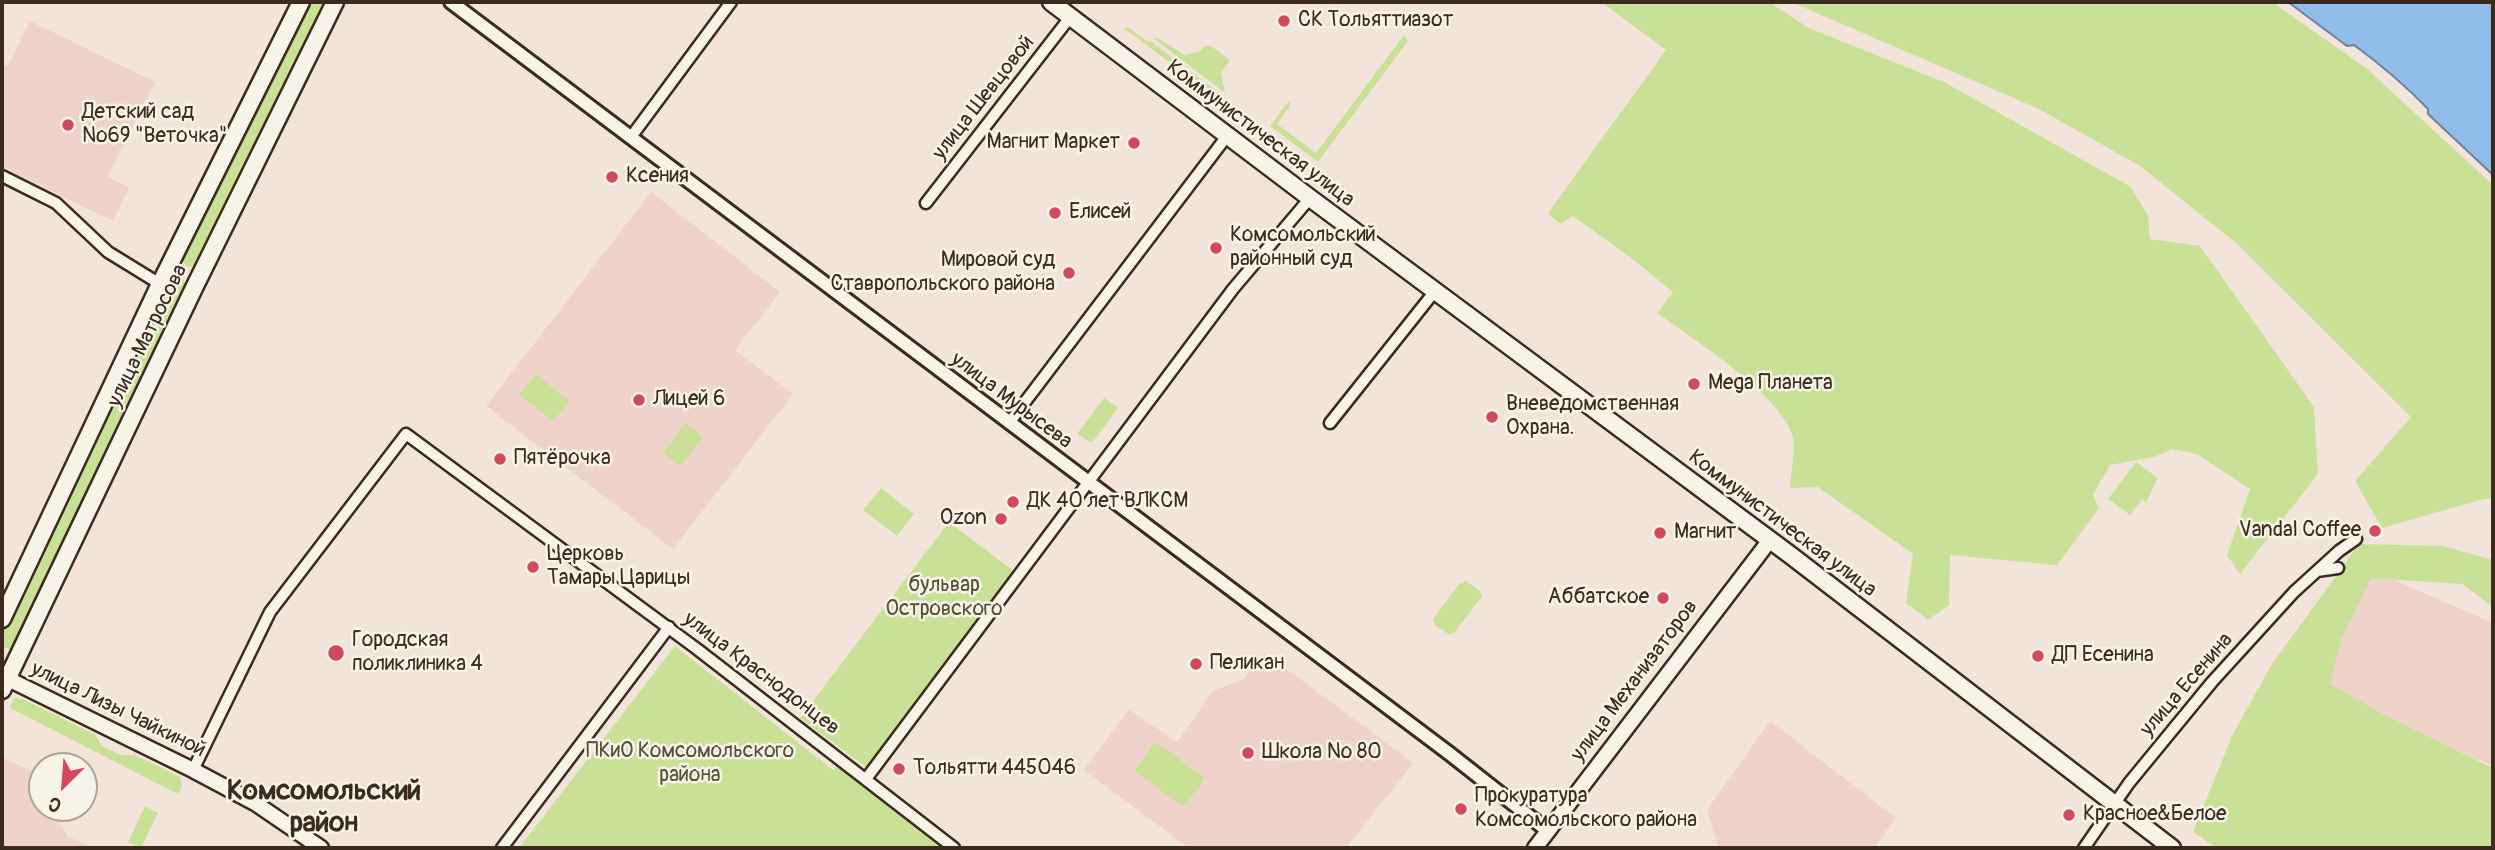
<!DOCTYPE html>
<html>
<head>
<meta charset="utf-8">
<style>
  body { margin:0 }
  #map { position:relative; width:2495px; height:850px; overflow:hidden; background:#f3e4db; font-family:Pangolin,sans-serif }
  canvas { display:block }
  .frame { position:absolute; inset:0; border:4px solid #3b2a1e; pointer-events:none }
  .north { position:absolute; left:28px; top:752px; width:70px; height:70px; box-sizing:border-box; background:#f7f3e8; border:2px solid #aca397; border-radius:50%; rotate:205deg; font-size:19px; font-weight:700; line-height:28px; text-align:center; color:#3b2a1e }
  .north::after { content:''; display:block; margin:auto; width:24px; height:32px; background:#d1495b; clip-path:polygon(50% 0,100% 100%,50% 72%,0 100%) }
</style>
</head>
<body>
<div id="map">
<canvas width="2495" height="850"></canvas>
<div class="frame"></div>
<div class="north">С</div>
</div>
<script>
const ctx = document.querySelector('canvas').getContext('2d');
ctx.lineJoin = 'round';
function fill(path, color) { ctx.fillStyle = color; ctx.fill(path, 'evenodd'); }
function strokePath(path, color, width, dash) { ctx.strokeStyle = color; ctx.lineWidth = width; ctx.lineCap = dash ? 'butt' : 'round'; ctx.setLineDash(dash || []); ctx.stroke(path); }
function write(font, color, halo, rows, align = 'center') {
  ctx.font = font + ' Pangolin,sans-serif'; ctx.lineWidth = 5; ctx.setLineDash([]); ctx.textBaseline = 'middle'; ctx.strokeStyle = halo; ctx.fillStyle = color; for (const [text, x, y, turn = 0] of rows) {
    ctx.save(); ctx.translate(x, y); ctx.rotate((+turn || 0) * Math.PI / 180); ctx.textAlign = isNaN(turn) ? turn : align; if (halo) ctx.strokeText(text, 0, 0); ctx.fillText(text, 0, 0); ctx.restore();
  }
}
fill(new Path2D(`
  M30,21l125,61 -47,95 21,11 -16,33 -111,-54v-103l6,2z
  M651,192l129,100 -45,58 58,44 -120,155 -187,-143z
  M2371,570l122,53v143l-174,-75 25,-66z
  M1265,653l148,110 -67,85h-157l-105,-78 45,-60 48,32 36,-51 31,-12z
  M1770,721l126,97 -22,30h-156l-11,-38z
  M2,757l32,15 8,15v21h11l14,28 27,12h-92z`), '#efd3cb');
fill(new Path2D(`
  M307,2h22l-131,263 -11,2 -7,-9z
  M1601,2h168l40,26 135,54 187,105 17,29 2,23 50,7 114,161 4,67 -78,100 -13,-19 23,-66 -53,-35 -25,-5 -18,8 -44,8 -17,30 6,13 -42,57 -107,-10 -1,50 -21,15 -22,-17 7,-49 -95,-67 -28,1c1,-13 6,-42 2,-54 -15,-42 -98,-94 -135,-121l16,-21 -38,-31 -62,-45 -13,8 -12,-11 118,-163z
  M1791,2h481l94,66 127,117v313l-13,2 -98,28 -27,-47 56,-64 -175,-174 -96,-77 -101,-57z
  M1128,27l20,15 2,-1 104,78 -4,5 -126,-96z
  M1404,35l4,6 -90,121 -48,-36 19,-25 1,5 -13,18 39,29z
  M1153,38l6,1 26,16 13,-3 8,-6h5l19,14 -9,13 4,20z
  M175,277l8,2 5,10 -174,362 -12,-5v-14l168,-352z
  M536,374l33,27 -16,20 -34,-26z
  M1104,398l14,10 -26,35 -15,-9z
  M686,423l17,14 -22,29 -18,-13z
  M2136,462l22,16 -12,25 -4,-4 -12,16 -22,-16z
  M881,488l33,26 -17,22 -34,-26z
  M949,522l66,50 -148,196 -67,-50z
  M2359,544l84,2 50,14v47l-31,-23 -91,-6 -29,59 -12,47 56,32 107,52v80h-276l-24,-16 39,-96 38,-69z
  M1466,581l13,9 3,6 -27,36 -5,3 -14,-9 -3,-7 26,-35z
  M675,646l158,124 6,-6 108,84h-428z
  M14,698l9,1 73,36 6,11 19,9h14l45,22 2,8 -4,9 -168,-86z
  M1155,742l50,36 -21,29 -50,-36z
  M145,806l13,7 -17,35 -13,-6z`), '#c9e197');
const water = new Path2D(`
  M2288,2h205v173l-65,-61v-5c-23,-24 -48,-45 -74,-64l-7,1z`);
fill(water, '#90bdea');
strokePath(water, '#6e8298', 2);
const minor = new Path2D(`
  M631,137l100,-135
  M2,176l54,27 52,49 52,32
  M926,203l145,-187
  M1009,423l218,-287
  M1330,423l105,-132
  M2317,571l21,-3
  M193,770l77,-158 136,-178 291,215 257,199
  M866,779l367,-490 77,-91
  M502,848l167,-221
  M2084,848l45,-65 83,-101 82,-90 45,-41 17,-12`);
const tertiary = new Path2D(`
  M451,2l999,752 98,77`);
const secondary = new Path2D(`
  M2,676l191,94 62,33 66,45
  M1535,848l235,-308`);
const primary = new Path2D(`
  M1051,2l259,196 479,356 383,294
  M2,619l158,-335 141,-282
  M2,690l192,-402 141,-286`);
strokePath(minor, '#3b2a1e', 15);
strokePath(tertiary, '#3b2a1e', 18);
strokePath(secondary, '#3b2a1e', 19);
strokePath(primary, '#3b2a1e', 21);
strokePath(minor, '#f7f3e8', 10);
strokePath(tertiary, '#f7f3e8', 12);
strokePath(secondary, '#f7f3e8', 14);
strokePath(primary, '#f7f3e8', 16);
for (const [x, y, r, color] of [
  [1284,21,7,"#d1495b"],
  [68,125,7,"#d1495b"],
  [1134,143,7,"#d1495b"],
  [612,177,7,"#d1495b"],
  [1055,213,7,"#d1495b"],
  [1216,248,7,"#d1495b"],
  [1069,273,7,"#d1495b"],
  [1694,384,7,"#d1495b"],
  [639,400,7,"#d1495b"],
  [1492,417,7,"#d1495b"],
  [500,459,7,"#d1495b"],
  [1013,502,7,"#d1495b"],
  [1001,519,7,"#d1495b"],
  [2375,531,7,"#d1495b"],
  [1660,533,7,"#d1495b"],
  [533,567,7,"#d1495b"],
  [1663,598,7,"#d1495b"],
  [336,653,9,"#d1495b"],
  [2038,656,7,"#d1495b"],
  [1196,664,7,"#d1495b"],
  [1248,753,7,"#d1495b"],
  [899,769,7,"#d1495b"],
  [1461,809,7,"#d1495b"],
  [2069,815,7,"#d1495b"]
]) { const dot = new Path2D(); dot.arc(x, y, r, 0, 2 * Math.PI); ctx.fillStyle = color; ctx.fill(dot); strokePath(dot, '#f7f3e8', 2.5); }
write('21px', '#3b2a1e', '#f7f3e8', [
  ["СК Тольяттиазот",1298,21],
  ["Детский сад",82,113],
  ["№69 \"Веточка\"",82,137],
  ["Магнит Маркет",1120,143,"right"],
  ["Ксения",626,177],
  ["Елисей",1069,213],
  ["Комсомольский",1230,236],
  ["районный суд",1230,260],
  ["Мировой суд",1055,261,"right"],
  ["Ставропольского района",1055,285,"right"],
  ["Mega Планета",1708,384],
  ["Лицей 6",653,400],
  ["Вневедомственная",1506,405],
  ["Охрана.",1506,429],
  ["Пятёрочка",514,459],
  ["ДК 40 лет ВЛКСМ",1027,502],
  ["Ozon",987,519,"right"],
  ["Vandal Coffee",2361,531,"right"],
  ["Магнит",1674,533],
  ["Церковь",547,555],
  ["Тамары Царицы",547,579],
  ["Аббатское",1649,598,"right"],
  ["Городская",352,641],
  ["поликлиника 4",352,665],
  ["ДП Есенина",2052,656],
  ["Пеликан",1210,664],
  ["Школа № 80",1262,753],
  ["Тольятти 445046",913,769],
  ["Прокуратура",1475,797],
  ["Комсомольского района",1475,821],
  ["Красное&Белое",2083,815]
], 'left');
write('21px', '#3b2a1e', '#f7f3e8', [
  ["улица Шевцовой",984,98,-52],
  ["Коммунистическая улица",1260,134,37],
  ["улица Матросова",148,336,-64],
  ["улица Мурысева",1011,401,37],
  ["Коммунистическая улица",1782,524,37],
  ["улица Краснодонцев",761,674,37],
  ["улица Механизаторов",1635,681,-53],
  ["улица Есенина",2187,685,-49],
  ["улица Лизы Чайкиной",118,710,26]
]);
write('21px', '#574f36', '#f7f3e8', [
  ["бульвар",944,586],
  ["Островского",944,610],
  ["ПКиО Комсомольского",690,752],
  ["района",690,776]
]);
write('bold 28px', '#3b2a1e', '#f7f3e8', [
  ["Комсомольский",324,792],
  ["район",324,824]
]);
</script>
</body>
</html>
